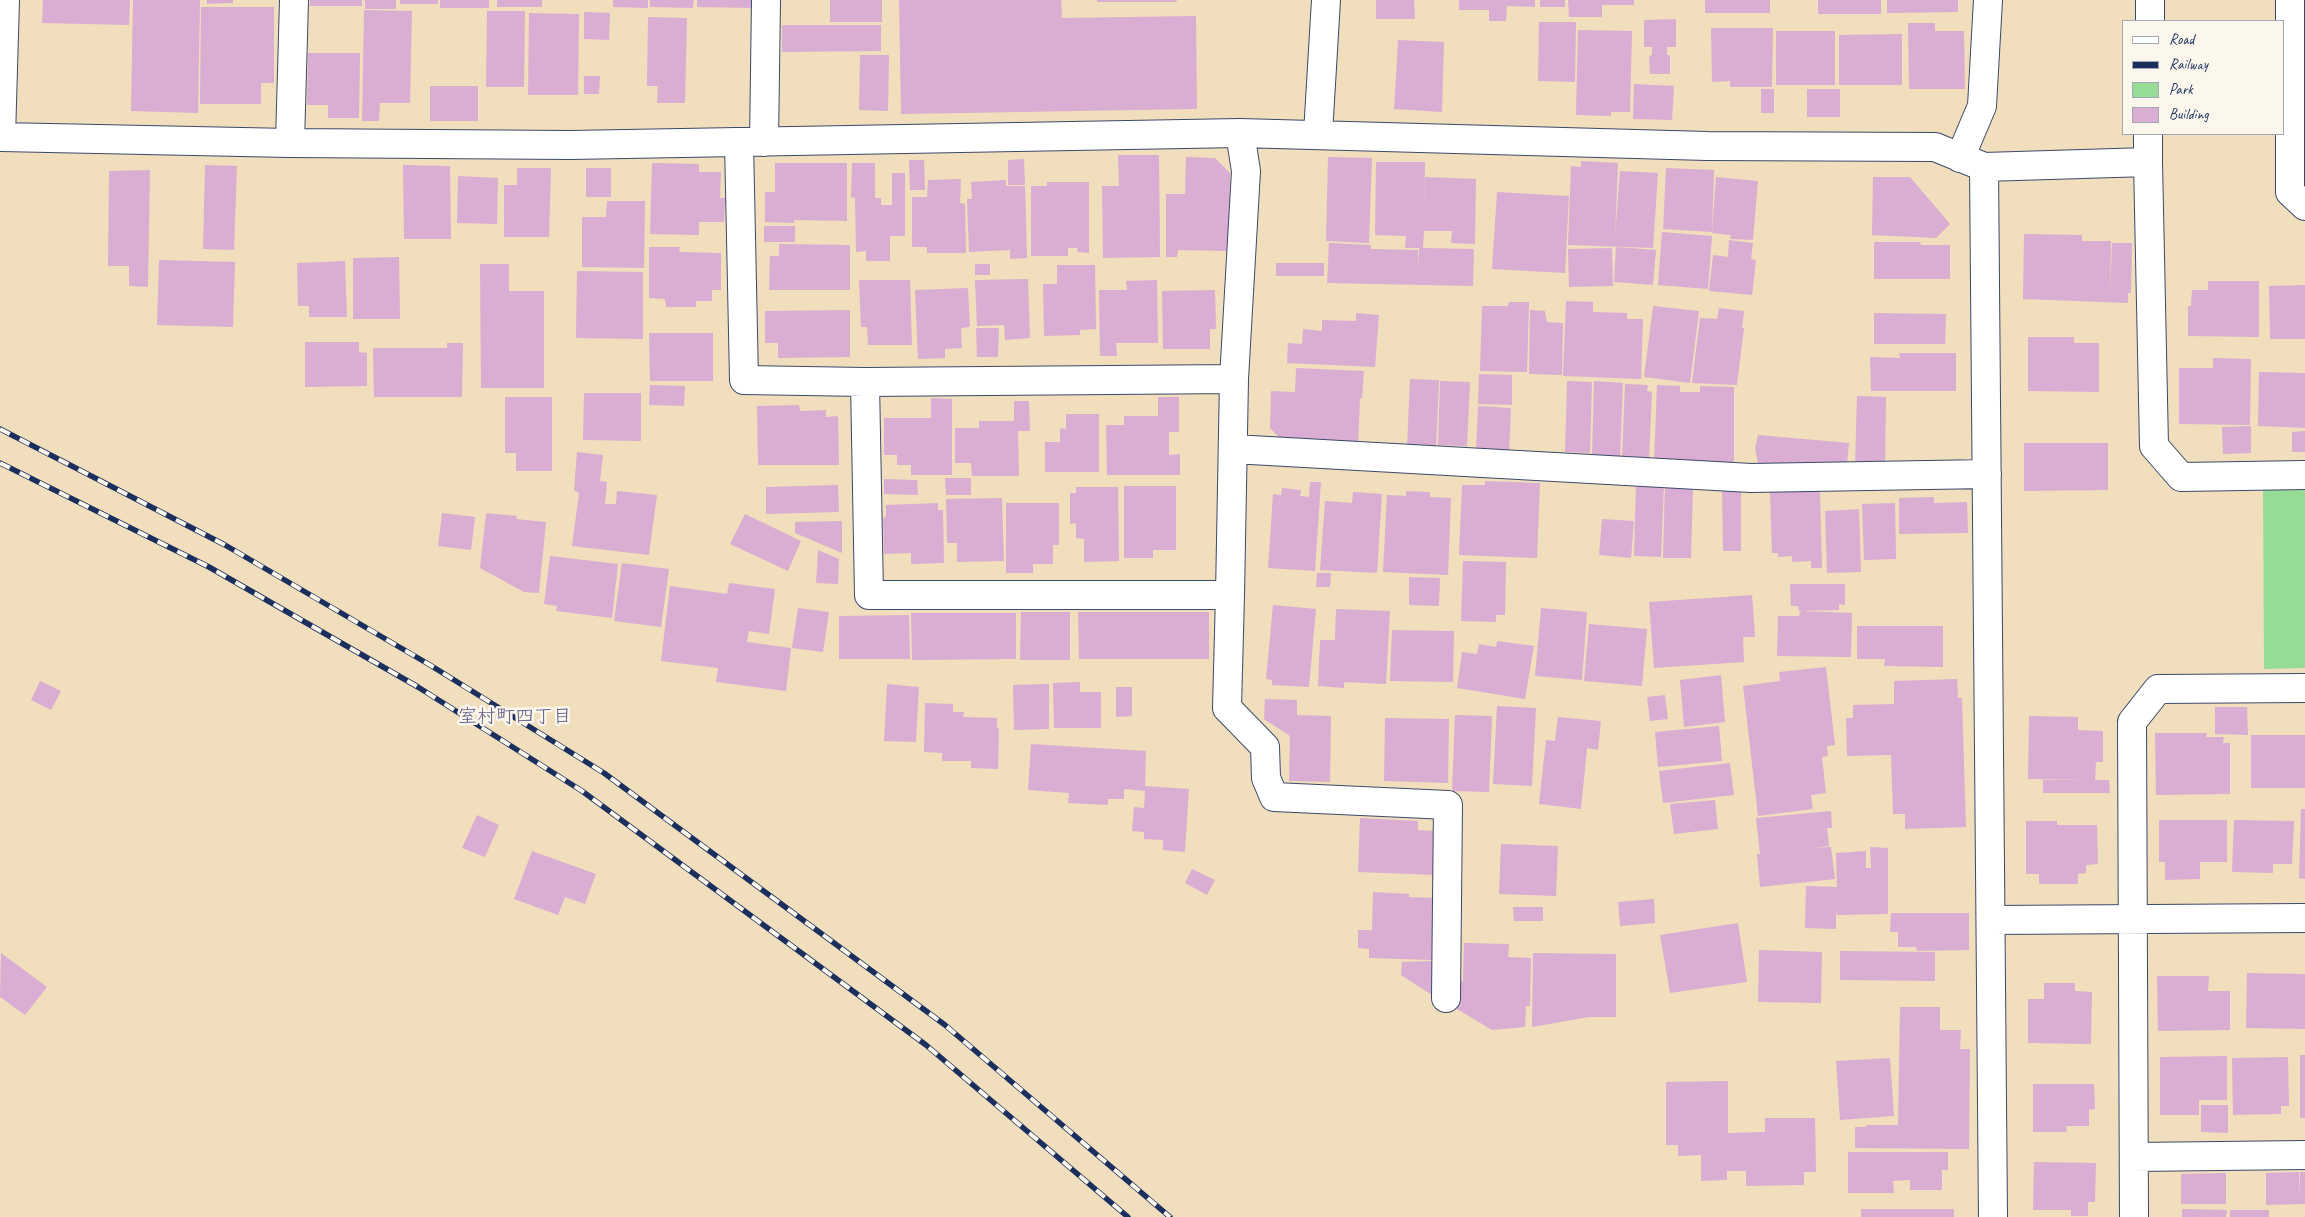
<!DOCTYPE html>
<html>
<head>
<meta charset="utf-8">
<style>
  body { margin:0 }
  #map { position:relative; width:2305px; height:1217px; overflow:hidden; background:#f0debc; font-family:Caveat,sans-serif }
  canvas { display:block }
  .legend { position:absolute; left:2122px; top:20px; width:162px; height:115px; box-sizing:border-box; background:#fbf7ec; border:1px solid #a1a7b3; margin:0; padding:6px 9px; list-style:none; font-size:15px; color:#1b2f5e }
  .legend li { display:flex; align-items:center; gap:10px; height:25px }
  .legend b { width:25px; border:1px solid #a1a7b3 }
</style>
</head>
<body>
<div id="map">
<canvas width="2305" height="1217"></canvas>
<ul class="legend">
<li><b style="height:6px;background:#fff"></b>Road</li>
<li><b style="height:6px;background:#1b2f5e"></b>Railway</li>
<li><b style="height:14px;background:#96dc96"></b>Park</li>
<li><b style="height:14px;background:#daadd3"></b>Building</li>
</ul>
</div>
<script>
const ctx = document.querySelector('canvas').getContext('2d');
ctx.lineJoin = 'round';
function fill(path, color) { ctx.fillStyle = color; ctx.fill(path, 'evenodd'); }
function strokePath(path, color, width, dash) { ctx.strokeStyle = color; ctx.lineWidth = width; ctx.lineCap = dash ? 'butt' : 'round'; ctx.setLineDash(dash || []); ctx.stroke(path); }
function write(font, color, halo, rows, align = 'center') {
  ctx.font = font + ' Caveat,"Klee One",sans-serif'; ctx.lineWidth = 5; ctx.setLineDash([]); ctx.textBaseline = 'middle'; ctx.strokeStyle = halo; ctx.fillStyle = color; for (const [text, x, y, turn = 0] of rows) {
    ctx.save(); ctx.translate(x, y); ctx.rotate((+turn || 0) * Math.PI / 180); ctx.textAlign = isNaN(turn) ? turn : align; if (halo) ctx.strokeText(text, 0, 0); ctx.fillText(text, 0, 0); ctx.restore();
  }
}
fill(new Path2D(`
  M2263,486h42v182l-41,1z`), '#96dc96');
fill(new Path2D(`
  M43,0h87l-1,25 -87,-2z
  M133,0h67l-2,113 -67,-2z
  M207,0h26v3l-26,1z
  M310,0h52v6h-52z
  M365,0h31v9h-31z
  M400,0h38v4h-38z
  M440,0h49v8h-49z
  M497,0h45v7h-45z
  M613,0h35v8l-35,-1z
  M650,0h44l-1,8 -43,-1z
  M697,0h57v8l-57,-1z
  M830,0h52v22h-52z
  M899,0h162l1,18 134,-2 1,93 -296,5z
  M1097,0h80l-1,2h-79z
  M1376,0h38l1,19h-39z
  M1459,0h76v7l-28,-1 -1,15h-17v-11h-30z
  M1540,0h25v7h-25z
  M1568,0h66v5h-32v12h-33z
  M1705,0h65v13h-65z
  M1818,0h63v14h-63z
  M1887,0h71v12l-71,1z
  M201,7h73v76h-13v21h-61z
  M364,10l48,1 -2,92h-30l-1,18h-17z
  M487,11h38l-1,76h-38z
  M584,12l26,1 -1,27 -25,-1z
  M529,13l50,1 -1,81h-50z
  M648,17l39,1 -2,85h-28l1,-17h-11z
  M1676,19v28h-9v8h3v19h-20l-1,-18 3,-1v-8h-8v-27z
  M1539,22h37l-1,60 -37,-1z
  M1908,23h27v8h29l1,58h-56z
  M782,25h99v26l-99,1z
  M1711,28h62l-1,59h-42v-6l-18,1z
  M1578,30l54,1 -2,81h-19v4l-35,-1z
  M1776,31h59v54h-59z
  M1902,34v51h-63v-50z
  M1398,40l46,2 -2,70 -48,-3z
  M308,53h52l-1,65h-31v-13h-21z
  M860,55h29l-1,56 -29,-1z
  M584,76h16l-1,18h-15z
  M1634,84l40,2 -2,34 -39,-1z
  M430,86h48v35h-48z
  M1761,89h13v24h-13z
  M1807,89h33v28h-33z
  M1118,155h41l1,102 -57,1 -1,-72h17z
  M1186,157l29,1 15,15 -1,78 -51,-1 -1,7h-11v-63h19z
  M1328,157l44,1 -3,85 -43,-2z
  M1024,159l1,26h-17v-25z
  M909,160h15l1,30h-15z
  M1581,161l37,2 -3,73 5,-65 38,2 -5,75 -85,-3 3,-79 10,1z
  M1376,162h49l-1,50 1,-35 51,2 -1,65 -24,-1 1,-12h-28l-1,17 51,1 -1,37 -146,-3 2,-40 42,2v4l47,1v22l1,-24h-14l1,-12 -31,-1z
  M652,163l47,1v8h22l-1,26h5l-1,24h-25v13l-49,-1z
  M775,163h72v58l-53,-1v3l-29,-1v-30h10z
  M852,163h23v35h6v7h11v-32h13v63h-15v25h-24v-10l-10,1 -1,-55 -4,1z
  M205,165l32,1 -3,84 -31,-1z
  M403,165l47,1 1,73h-47z
  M517,168h34l-2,69h-45v-52h13z
  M586,168h25v29h-25z
  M1666,168l48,2 -2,62 -49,-3z
  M150,170l-2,117 -19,-1v-20h-21l1,-95z
  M458,176l40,2 -1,46 -40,-1z
  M1716,177l42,4 -5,59 -23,-1 1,-4 -19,-2z
  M1873,177h37l40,47 -14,14 -64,-3z
  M961,179l-1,24 5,1 1,49h-39v-6h-15v-50h15l1,-17z
  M1006,180v6h19l2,72 -17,1v-9l-41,2 -2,-53h5l-1,-17z
  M1047,182h42v71l-11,-1 -1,-4h-9v8h-37v-70h16z
  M1497,192l72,4 -4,77 -73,-4z
  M607,201h38l-1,67 -62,-1v-50h24z
  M764,226h31v16h-31z
  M1662,232l50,4 -4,53 -50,-4z
  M2024,234l58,1v6h29l-1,56 2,-54h20l-1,50h-3v10l-105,-4z
  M1729,240l24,3 -2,16 5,1 -4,35 -43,-4 4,-36 15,2z
  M1874,242h46l1,3h29v34h-76z
  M779,244l71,1v45h-81l1,-34h9z
  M649,247h31l-1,5 42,1v37h-9v11h-16v6h-30l-1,-8 -16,-1z
  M1616,247l40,3 -3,35 -39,-3z
  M1612,248l1,38 -44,1 -1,-38z
  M399,257l1,62h-47v-61z
  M159,260l76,2 -2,65 -76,-2z
  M345,261l2,56h-38v-11h-11l-1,-43z
  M1276,263h48v13h-48z
  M480,264h29v27h35v97h-63z
  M975,264h15v11h-15z
  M1057,265h38l1,64 -16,1v5l-36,1 -1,-52h14z
  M577,271l66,1v67l-67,-1z
  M1028,279l2,59 -25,2 -1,-15 -27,1 -2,-46z
  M859,280h51l2,65h-44l-1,-18h-6z
  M1157,280l1,63h-42l1,13h-17l-1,-66h28l-1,-9z
  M2208,281h51v56l-71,-1v-30h3l1,-16h16z
  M2305,285v54h-35l-1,-53z
  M968,288l2,39 -9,1 1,20 -17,1v9l-27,1 -3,-69z
  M1215,290l1,39h-6v20h-47l-1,-58z
  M1566,301l27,1v10l34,1v6h16l-2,60 -78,-3z
  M1509,302h20l-2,70 -47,-1 2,-65h26z
  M1653,306l46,5 -9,72 -46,-6z
  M1719,308l25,3 -2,17h2l-7,57 -45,-2 8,-65 17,1z
  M850,310v47l-72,1v-15h-13v-32z
  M1530,310l15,1 2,11 16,1 -1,52 -33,-1z
  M1356,313l23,2 -4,52 -88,-4 1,-20 14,1 1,-15 19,2v-11l34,1z
  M1874,313l72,1 -1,30h-71z
  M976,328h23l-1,29h-21z
  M649,333h64v48h-63z
  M2028,337h46v6h25v49l-71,-1z
  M305,342h54v10l8,1v33l-62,1z
  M447,343h16l-1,54h-88l-1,-49h74z
  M1899,353h57v38h-85l-1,-34 30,1z
  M2213,358l38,1 -1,66 -71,-1v-56h34z
  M1296,368l68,3 -2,28 -2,-1 -2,48 -73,-3 -15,-15 1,-37 24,1z
  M2259,372l46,1v55l-47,-2z
  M1479,374l33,1v30l-34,-1z
  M1410,379l29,1 -3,69 -29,-1z
  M1440,381l30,1 -3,64 -29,-1z
  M1567,381l25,1 -2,71 -25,-1z
  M1594,381l29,2 -3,76 -28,-1z
  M1625,384l23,1 -1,6 5,1 -3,68 -27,-2z
  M650,385l35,1 -1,20 -35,-1z
  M1657,385l23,1v6h20v-6l34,1v77l-80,-3z
  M584,393h57v48l-58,-1z
  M1857,396l29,1 -1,70h-30z
  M505,397h47v74h-36v-18h-11z
  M1158,397h21v35h-10v23l11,-1v21h-73l-1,-50h18v-9h34z
  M931,398l21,1v76h-41v-10h-14v-10h-13v-37h47z
  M1014,401h15l1,30h-12l1,45h-47l-1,-13h-16v-35h24v-7h35z
  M799,405l1,6 26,-1v7l12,-1 1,49h-81l-1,-59z
  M1478,406l33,2 -2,45 -33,-1z
  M1066,414h33v58h-54v-30h15v-14l6,1z
  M2251,426v27l-28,1 -1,-27z
  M2305,431v21h-13v-20z
  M1758,435l91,8 -2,21 -88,3 -4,-19z
  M2024,443h84v47l-84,1z
  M577,452l26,3 -3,26 7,1 -2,22h11l1,-13 40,4 -8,60 -77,-9 7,-53 -5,-3z
  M945,478h26v17h-25z
  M884,479l33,1 1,15 -34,-1z
  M1485,481l55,2 -3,75 -78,-3 3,-70h23z
  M1310,482h11l-6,89 -47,-3 5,-74 8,1 1,-7 19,2 -1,6 9,1z
  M1636,484l28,1 -3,72 -27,-1z
  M1665,484l28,1 -2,73h-28z
  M838,485l1,27 -73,2v-27z
  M1124,486h52v64h-23v8h-29z
  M1076,487h42l1,74 -35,1v-23l-8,-1v-15l-6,1v-31h6z
  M1741,490v61h-18l-1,-60z
  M1820,490l2,78h-11v-7l-19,1v-6l-14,1v-4h-6l-2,-61z
  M1406,491l24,1v5l21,1 -3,77 -65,-3 4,-77 19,1z
  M1353,492l29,2 -5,79 -57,-3 5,-69 27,2z
  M1934,497v6l33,-1 1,31 -69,1v-36z
  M1002,498l2,63 -47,1v-19h-10l-1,-44z
  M938,503v7h5l1,53 -33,1v-11l-27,1 -1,-36 3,-1v-12z
  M1006,503h53v42h-6v19h-20v9h-27z
  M1895,503l1,56 -32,1 -2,-56z
  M1859,509l2,63 -34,1 -2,-62z
  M442,513l33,4 -4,33 -33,-4z
  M486,513l31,3 -1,3 30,3 -7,71 -15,-1 -44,-24z
  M745,514l56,27 -13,30 -58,-27z
  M1602,519l32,2 -3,37 -32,-3z
  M842,521v32l-47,-20v-11z
  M818,550l21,9 -1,25 -22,-1z
  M550,556l68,8 -6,54 -56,-7 1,-5 -13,-2z
  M1463,561l43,1 -1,53h-9v7l-35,-1z
  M622,563l47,6 -8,58 -47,-6z
  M1317,573h14l-1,14h-14z
  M1409,577l31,1 -1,28 -30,-1z
  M729,583l46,6 -6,45 -20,-3 -2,11 44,6 -5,43 -70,-9 2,-14 -57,-7 9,-75 57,8z
  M1790,584h55v21l-6,-1v6l-40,1 -1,-5h-7z
  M1752,595l3,42h-12l1,25 -90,6 -5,-66z
  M1273,605l43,4 -7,78 -37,-2v-5l-6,-1z
  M798,608l31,4 -6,40 -31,-4z
  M1541,608l46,4 -5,68 -47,-4z
  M1336,609l54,2 -4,73 -42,-2v6l-26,-2 2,-46h15z
  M1801,611l51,2 -1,44 -74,-1 1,-40h21z
  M1021,612h49v48h-50z
  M1078,612h131v47h-130z
  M911,613h105v46l-104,1z
  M909,615l1,44h-71v-43z
  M1589,624l58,5 -5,57 -58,-5z
  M1857,626h86v41l-59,-1 1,-7h-28z
  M1392,630l62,1 -1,51 -63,-1z
  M1497,641l37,5 -9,53 -68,-11 5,-36 15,2 2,-10 17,3z
  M1826,667l9,78 -8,1 1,10 -6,1 4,36 -15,2 2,14 -55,7 -15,-130 37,-5 -1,-9z
  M1721,675l4,47 -41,5 -4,-47z
  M1957,679l1,19h4l4,129 -61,2v-15h-12l-2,-59 -44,1 -1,-38h7v-13l41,-1v-23z
  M40,681l21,10 -10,19 -20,-10z
  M1080,682v10h21v36h-47l-1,-45z
  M887,684l32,3 -3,55 -32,-1z
  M1049,684v45l-35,1 -1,-45z
  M1116,687h16v29l-16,1z
  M1665,695l3,24 -18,2 -3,-24z
  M1265,699l32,1v15l34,1 -1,66 -41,-1 1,-45 -26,-17z
  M925,703l28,1v8h11l-1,5 34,1v10l2,1 -1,40 -27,-1v-7h-29v-8l-18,-1z
  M1497,706l39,2 -4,78 -39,-2z
  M2215,707h32l1,28 -33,-1z
  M1455,715l37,1 -3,76 -37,-1z
  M2029,716l49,1v13l25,1v31h-7l-1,18h14l1,13h-67v-13h46l-61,-1z
  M1558,717l43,4 -3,29 -11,-2 -6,61 -42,-5 7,-64 9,1z
  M1385,718l64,1 -1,64 -64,-2z
  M1719,726l3,35 -64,6 -3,-35z
  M2155,733h52l-1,4h18l-1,6h7v51l-74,1z
  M2251,735h54v53h-54z
  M1031,744l115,7 -1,35 44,3 -4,63 -22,-2v-10l-19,-1v-7l-12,-1 2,-24 10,1 1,-17 -21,-2v10h-16v6l-40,-2 1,-10 -41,-3z
  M1730,763l4,32 -71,8 -4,-32z
  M1715,800l3,29 -44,5 -4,-30z
  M2301,809h4v70l-6,-1z
  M1831,811l1,17h-5l2,18 -15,2 17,-1 4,32 -75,8 -3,-33h3l-4,-36z
  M477,815l22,10 -14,32 -23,-9z
  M1360,818l58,3v9l18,1 -2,44 -76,-3z
  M2159,820h68v42h-27v17l-35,1v-18h-6z
  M2234,820l60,1 -2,43h-19v9l-41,-1z
  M2026,821h31v4h40l1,39 -12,1v8l-8,1v10h-39v-10h-13z
  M1501,844l57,2 -2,50 -57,-2z
  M1870,847l18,1v66l-51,1 -1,-6v20l-31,-1 1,-42 31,1 -1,-34 30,-2v17h5z
  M532,851l64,23 -11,30 -20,-7 -7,18 -44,-16z
  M1192,869l23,11 -8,15 -22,-12z
  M1373,892l36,2v3l26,1 -2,62 -64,-2v-9l-11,-1v-18h14z
  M1654,899l1,24 -35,3 -2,-24z
  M1513,907h30v14h-29z
  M1891,913h78v37l-52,1 -1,-4h-18v-15h-8z
  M1738,923l9,59 -77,11 -10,-58z
  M1464,943l45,1 -1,13 23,1 -1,48h-4l-1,21 -33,3 -35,-21v-28h6z
  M1759,950l63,2 -1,51 -63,-1z
  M1840,951l95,1v29l-95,-1z
  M1,953l46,34 -22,28 -25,-18z
  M1533,953l83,1v63h-27l-57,10z
  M1433,961l-1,34 -31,-20 1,-13z
  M2247,973l58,1v55l-59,-1z
  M2157,976h52l-1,15h22v39l-72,1z
  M2044,983h31v8l17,1 -1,52 -63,-1v-44h16z
  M1900,1007h40v23h21l-1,19h10l-1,100 -114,-1v-21h12l-1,-2h32z
  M2300,1055h5v63h-5z
  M2227,1056v44h-28v15h-39v-58z
  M2288,1057l1,49h-8v8l-48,1 -1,-57z
  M1890,1058l4,58 -54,4 -4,-59z
  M1728,1081v52l37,-1v-14h50l1,54h-12v13l-58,1v-15h-19v9l-26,1v-26l-23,1v-11h-12v-63z
  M2033,1084h61l1,25 -6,1v16h-23l1,6h-34z
  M2201,1105h27v28l-27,-1z
  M1848,1152h100v18h-6v20h-32v-10l-17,1 1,12h-46z
  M2034,1162l62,1 -1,39h-7v14h-17v-6h-38z
  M2299,1172l1,25v-25h5v32l-39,1v-32z
  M2226,1173v31h-45v-30z
  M1861,1209h93v8h-93z
  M2182,1209l45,1 -1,7h-44z
  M2230,1210h39v7h-39z`), '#daadd3');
const minor = new Path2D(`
  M5,0l-4,137 289,6 280,2 670,-12 467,13 228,1 49,20 9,1050
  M2290,0v192l15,14
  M2150,21v-21
  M1318,134l8,-134
  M739,142l5,238 121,2 369,-3
  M764,142l2,-142
  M290,143l4,-143
  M1960,158l22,-52 6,-106
  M2148,162v-28
  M1984,167l164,-5 6,284 27,31 124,-2
  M865,382l4,213h361l4,-216 12,-208 -6,-38
  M1233,449l518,29 236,-4
  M1230,595l-3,113 38,39 1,31 8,19 174,8 -2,193
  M1991,920l314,-2
  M2134,1157l171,-2
  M2134,1217l-2,-495 26,-33 147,-1`);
strokePath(minor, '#3b496c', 30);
strokePath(minor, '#fff', 28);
const rail = new Path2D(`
  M0,429l225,116 205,120 174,108 341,252 225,192
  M0,463l209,104 209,120 164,104 344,254 202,172`);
strokePath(rail, '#1b2f5e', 5.5);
strokePath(rail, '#fbf7ec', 4, [11]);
write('19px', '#5e5b87', '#fbf7ec', [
  ["室村町四丁目",515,717]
]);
</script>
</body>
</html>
